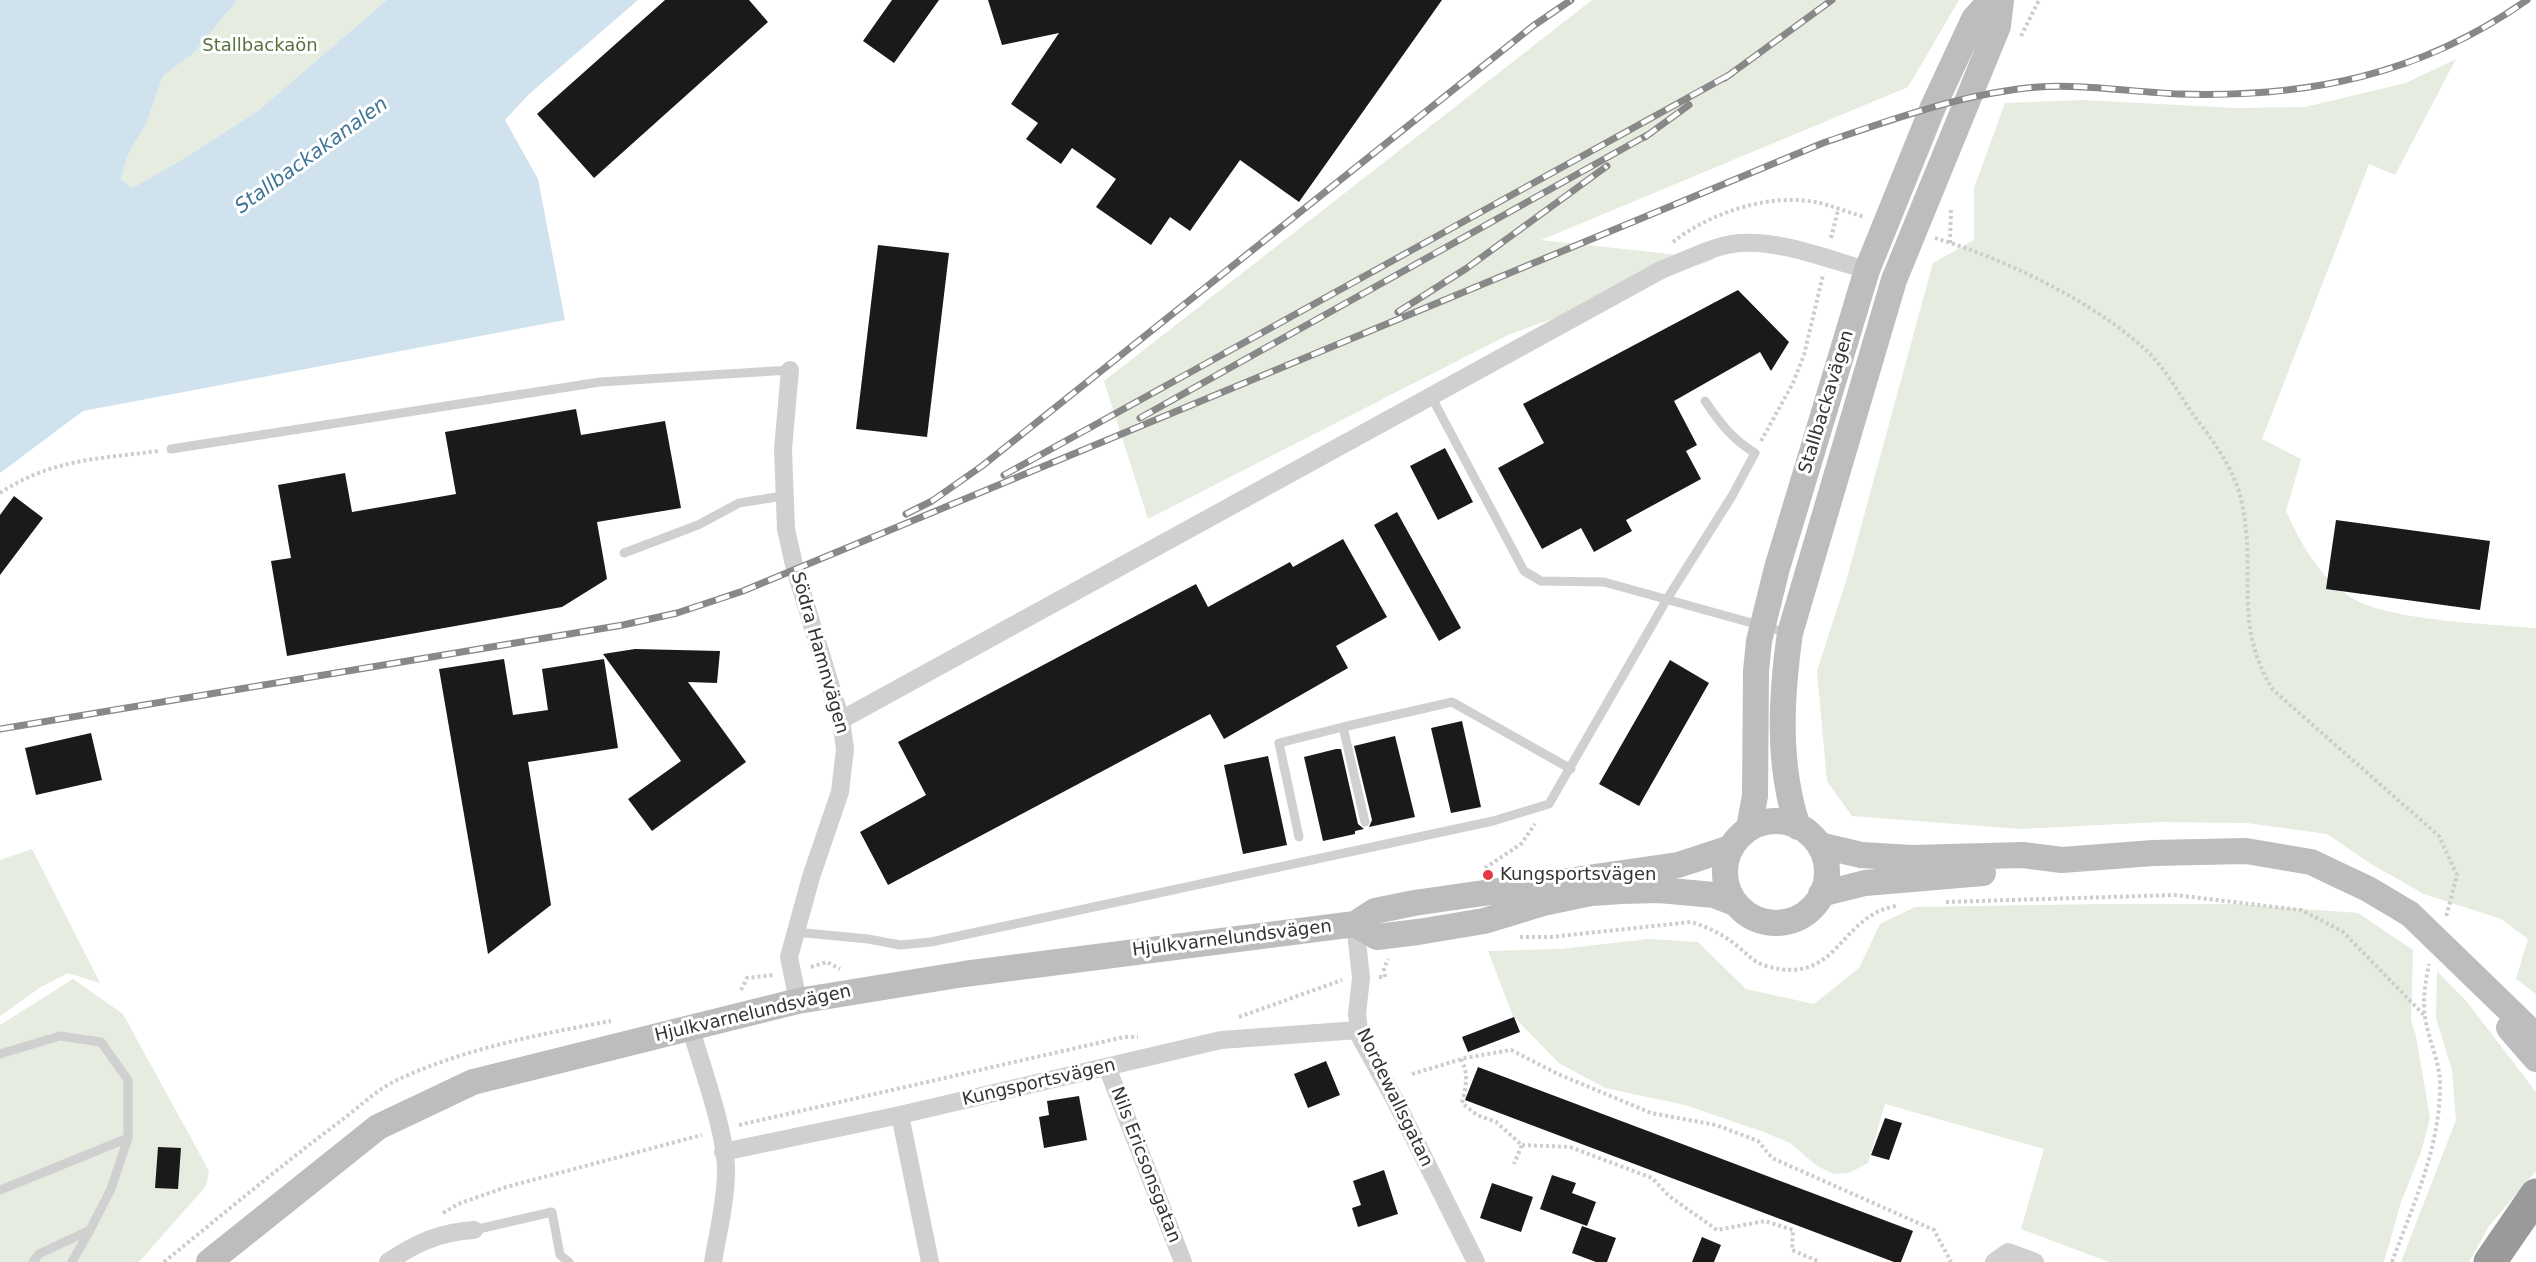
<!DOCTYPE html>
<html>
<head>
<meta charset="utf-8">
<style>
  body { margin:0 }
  canvas { display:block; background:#fff }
</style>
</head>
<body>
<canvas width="2536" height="1262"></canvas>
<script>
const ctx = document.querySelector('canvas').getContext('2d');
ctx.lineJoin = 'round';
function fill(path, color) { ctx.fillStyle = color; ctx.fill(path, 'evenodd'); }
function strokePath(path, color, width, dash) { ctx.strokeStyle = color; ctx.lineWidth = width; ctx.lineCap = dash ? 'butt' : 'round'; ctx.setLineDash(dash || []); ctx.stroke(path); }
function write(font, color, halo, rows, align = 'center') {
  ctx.font = font + ' "DejaVu Sans",sans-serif'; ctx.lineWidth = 6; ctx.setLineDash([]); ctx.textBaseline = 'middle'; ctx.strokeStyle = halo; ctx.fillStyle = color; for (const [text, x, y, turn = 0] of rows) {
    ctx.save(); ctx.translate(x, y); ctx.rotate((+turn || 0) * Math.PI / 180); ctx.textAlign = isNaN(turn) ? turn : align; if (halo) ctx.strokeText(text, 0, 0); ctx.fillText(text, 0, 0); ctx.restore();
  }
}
fill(new Path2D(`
  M237,0h150l-128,110 -74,48 -53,30 -11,-9 7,-25 18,-30 17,-48 31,-23z
  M1592,0h367l-51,87 -367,153 174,19 -207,76 -360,184 -44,-138z
  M2456,59l-61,116 -26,-11 -107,275 39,20 -15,52c14,31 32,64 61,84 36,26 143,29 189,33v366l-20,-15 12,-40 -27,-20 -77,-25 -53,-30 -44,-30 -80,-11 -88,-1 -138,7 -169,-13 -25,-35 -10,-110 30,-93 86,-315 41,-23v-52l31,-85 79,-3 150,8 71,-1 101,-24z
  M32,849l68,134 -32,-10 -27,14 -41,29v-156z
  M2104,904h131l123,9 55,37 -2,70 5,16 14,82 -9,34 -20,50 -17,60h-275l-88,-33 23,-80 -159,-45 -17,59 -19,10 -15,1 -17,-8 -27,-23 -29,-12 -76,-26 -80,-17 -46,-25 -46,-47 -25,-65 72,-2 89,-10 49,3 48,47 68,15 45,-36 21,-44 35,-17z
  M2437,971l30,31 69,90v79l-47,55 -20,36h-68l55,-142 -4,-50 -16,-52z
  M73,979l50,35 80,146 6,12 -3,14 -67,76h-139v-237z`), '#e6ecdf');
fill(new Path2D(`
  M0,0h237l-43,53 -31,23 -17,48 -18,30 -7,25 11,9 53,-30 74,-48 128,-110h251l-110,95 -23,25 33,59 27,141 -482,91 -83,62z`), '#cfe2ee');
fill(new Path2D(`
  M665,0h84l19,22 -174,156 -57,-64z
  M892,0h47l-45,63 -31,-22z
  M988,0h454l-143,202 -59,-42 -50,71 -20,-14 -19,28 -55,-38 20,-28 -44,-31 -11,16 -35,-25 12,-16 -27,-19 48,-71 -57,12z
  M878,245l71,8 -22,184 -71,-8z
  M1738,290l51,52 -18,29 -11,-19 -86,49 23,44 -11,6 15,28 -75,41 6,11 -38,21 -13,-24 -39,21 -44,-81 46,-25 -21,-39z
  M576,409l5,26 84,-14 16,87 -84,14 10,57 -45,28 -275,49 -16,-95 20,-3 -13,-73 67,-12 7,39 104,-18 -11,-62z
  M1445,448l28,54 -35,18 -28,-54z
  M14,496l29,22 -43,57v-60z
  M1397,512l64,116 -22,13 -65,-116z
  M2336,520l154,21 -10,69 -154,-21z
  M1343,539l44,78 -51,29 12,22 -124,71 -14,-25 -322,171 -28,-53 66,-37 -28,-53 298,-158 12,23 82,-45 3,5z
  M635,649l85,2 -3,32 -29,-1 58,80 -94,69 -24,-32 53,-38 -78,-107z
  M504,659l9,56 35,-5 -6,-41 62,-10 14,89 -90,14 23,143 -63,49 -49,-285z
  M1670,660l39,23 -70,123 -40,-22z
  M1462,721l19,86 -30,6 -20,-85z
  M91,733l11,47 -66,15 -11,-47z
  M1395,736l20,81 -46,10 3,-7 -18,-74z
  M1336,749h5l17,75 6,5 -9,2v3l-32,7 -19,-84z
  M1268,756l19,89 -44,9 -19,-89z
  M1514,1017l6,15 -52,20 -6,-15z
  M1326,1061l14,34 -32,13 -14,-34z
  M1478,1067l435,164 -12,31h-7l-429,-162z
  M1079,1096l8,44 -43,8 -5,-31 10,-2 -2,-14z
  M1885,1118l17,5 -13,37 -18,-5z
  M158,1147l23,1 -3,41 -23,-1z
  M1384,1170l14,44 -40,13 -6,-19 9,-3 -8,-24z
  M1552,1175l24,8 -4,10 24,9 -9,24 -47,-17z
  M1492,1183l41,14 -12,35 -41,-14z
  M1582,1226l34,12 -9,24h-11l-24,-9z
  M1702,1237l19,8 -7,17h-22z`), '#1a1a1a');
strokePath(new Path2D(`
  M2021,36l18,-36
  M1831,238l7,-28
  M1935,238c70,21 158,63 212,113 19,18 33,45 48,66 20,26 41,55 47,87 15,69 -10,120 31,186l166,146 18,39 -11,42
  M1673,242c38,-30 99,-50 147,-39 15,4 30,10 45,14
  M1950,243l1,-35
  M1761,441l32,-58 11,-28 19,-80
  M0,493c51,-34 99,-34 158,-42
  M1485,868l36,-24 14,-20
  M1946,902l229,-7 126,15 41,21 83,85
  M1520,937h31l140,-15c17,5 31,12 45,23 10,8 17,17 30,21 73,21 72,-50 130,-60
  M811,967l16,-5 13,7
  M1379,977h6l-1,-8 4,-10
  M741,990l6,-12 27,-3
  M1239,1017l103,-37
  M1461,1059c8,14 5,29 1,44l15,12 19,7 26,23 -8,19
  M1412,1074l53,-16 46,-8 47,24 93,39 65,12 42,16 14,17 162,72 17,32
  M739,1125l385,-88h14
  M1522,1145l48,2 82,31 17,18 48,34 48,-9 28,9 -1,20 28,12
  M443,1213l15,-9 48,-17 196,-52
  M164,1262c58,-47 115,-95 174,-139 19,-14 38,-33 59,-43 66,-31 143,-46 214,-59
  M2392,1262c22,-60 49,-116 48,-181 -1,-19 -10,-39 -14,-58 -4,-20 -1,-39 3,-59`), '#cdcdcd', 4, [3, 3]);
strokePath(new Path2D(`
  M1431,396l93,175 17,10 63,1 184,51
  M171,449l429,-67 190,-12
  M624,553l74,-28 41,-22 44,-7
  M1365,822l-22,-95 109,-25 119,67
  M1299,837l-20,-94 64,-16
  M795,932l73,7 32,6 31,-3 562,-121 56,-17 118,-205 65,-103 23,-43c-23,-14 -35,-30 -50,-52
  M0,1054l60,-18 41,6 27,38v58l-17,51 -21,41 -51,24 -6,8
  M0,1190l128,-52
  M474,1230l78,-18 8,43 9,7
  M72,1262l18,-32`), '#d0d0d0', 9);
strokePath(new Path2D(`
  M790,370l-7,79 3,80 9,40 46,151 4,29 -5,43 -29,85 -22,80 9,44
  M841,720l820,-450c24,-9 52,-25 79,-27 41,-3 87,16 127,27
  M1355,924l6,54 -4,36 3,23 36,65 80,160
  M690,1026c11,39 36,106 36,144 0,31 -8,62 -13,92
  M1107,1067l76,195
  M900,1115l30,147
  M723,1152l177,-37 321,-75 137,-10
  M388,1262c28,-19 52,-30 86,-32
  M1994,1262l14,-10 27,10`), '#d0d0d0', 18);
strokePath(new Path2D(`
  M1725 872a51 51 0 1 1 102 0a51 51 0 1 1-102 0Z
  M1798,827c-21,-62 -17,-130 -8,-194l104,-353 104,-254 3,-26
  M1749,828l6,-32 1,-125 3,-30 18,-73 90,-298 66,-163 41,-88 17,-19
  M1819,845l42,10 51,3 111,-3 39,5 91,-7 93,-2 65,11 57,27 42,25 126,122
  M1821,894l44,-11 118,-10
  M1355,924l22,13 41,-5 66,-11 59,-18 48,-10 31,-2 37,-1 55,5 21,8
  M2509,1028l27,31
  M209,1262l169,-135 95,-45 325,-81 166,-27 391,-50 20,-13 39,-8 264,-38 52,-17`), '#bdbdbd', 26);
strokePath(new Path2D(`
  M2490,1262l46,-67`), '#9a9a9a', 33);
const rail = new Path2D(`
  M1725,78l107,-78
  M1645,137l44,-32
  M1398,312l69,-44 140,-102
  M1140,418l511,-285
  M1004,475l727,-401
  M906,514l26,-13 50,-35 551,-440 38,-26
  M0,729l623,-104 54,-12 66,-22 1080,-448c70,-24 141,-50 215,-56 47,-3 94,5 141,7 128,4 242,-19 348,-94`);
strokePath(rail, '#888', 7);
strokePath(rail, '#fff', 4.5, [14]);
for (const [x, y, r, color] of [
  [1488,875,6,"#e63946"]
]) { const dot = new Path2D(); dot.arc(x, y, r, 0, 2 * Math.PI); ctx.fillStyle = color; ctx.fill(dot); strokePath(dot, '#fff', 2); }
write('18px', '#56703f', '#fff', [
  ["Stallbackaön",260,46]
]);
write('18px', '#333', '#fff', [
  ["Stallbackavägen",1827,402,-73],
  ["Södra Hamnvägen",819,653,74],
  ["Hjulkvarnelundsvägen",1232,939,-7],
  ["Hjulkvarnelundsvägen",753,1014,-13],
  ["Kungsportsvägen",1039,1083,-13],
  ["Nordewallsgatan",1394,1098,64],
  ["Nils Ericsonsgatan",1145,1165,69]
]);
write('18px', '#333', '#fff', [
  ["Kungsportsvägen",1500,875]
], 'left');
write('italic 20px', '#3f7597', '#fff', [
  ["Stallbackakanalen",312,156,-36]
]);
</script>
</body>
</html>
